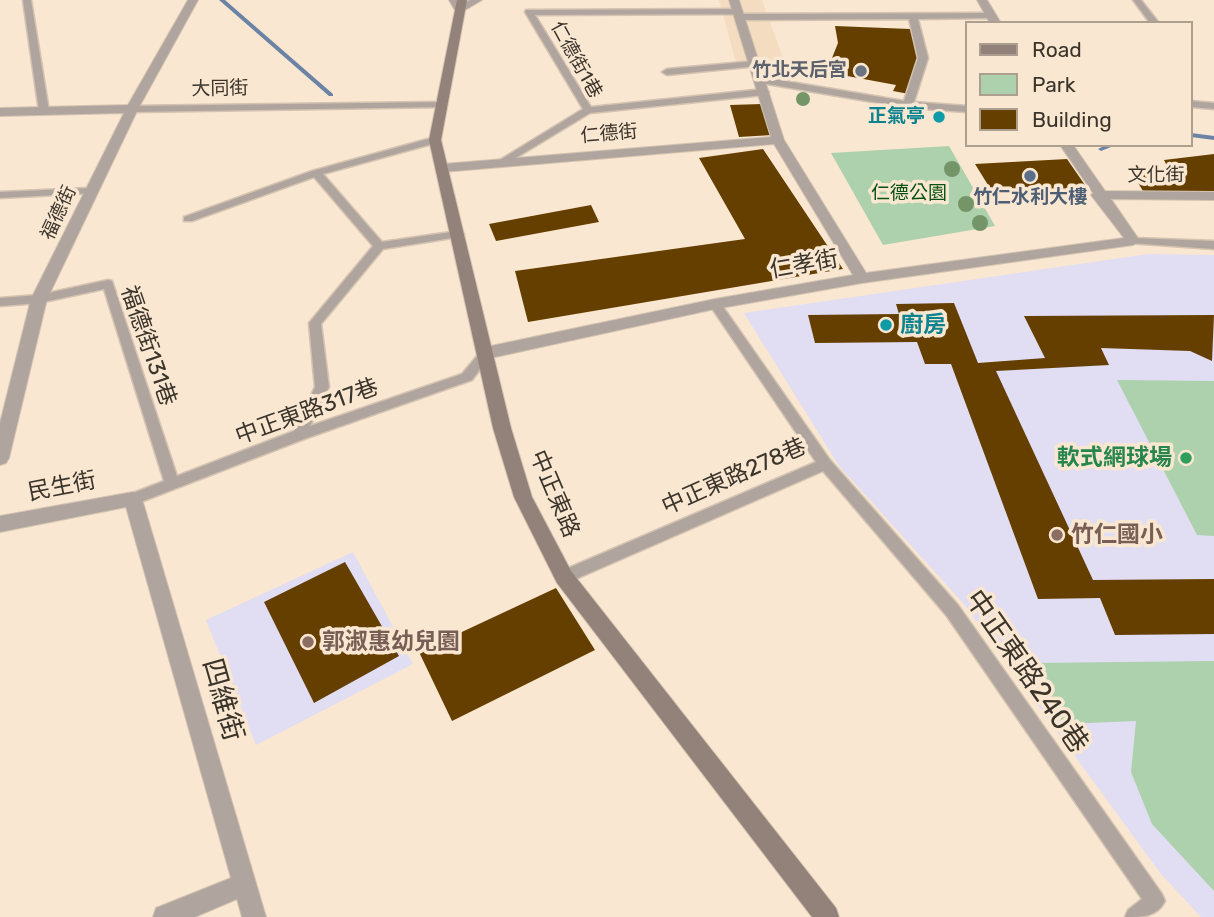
<!DOCTYPE html>
<html>
<head>
<meta charset="utf-8">
<style>
  body { margin:0 }
  #map { position:relative; width:1214px; height:917px; overflow:hidden; background:#f9e7d1; font-family:Rubik,sans-serif }
  canvas { display:block }
  .legend { position:absolute; left:965px; top:21px; width:228px; height:126px; box-sizing:border-box; background:#f9e7d1; border:2px solid #ad9f8f; margin:0; padding:9px 12px; list-style:none; font-size:21px; color:#3b342b }
  .legend li { display:flex; align-items:center; gap:14px; height:35px }
  .legend b { width:35px; border:2px solid #ad9f8f }
</style>
</head>
<body>
<div id="map">
<canvas width="1214" height="917"></canvas>
<ul class="legend">
<li><b style="height:9px;background:#938279"></b>Road</li>
<li><b style="height:19px;background:#add1ac"></b>Park</li>
<li><b style="height:19px;background:#653f00"></b>Building</li>
</ul>
</div>
<script>
const ctx = document.querySelector('canvas').getContext('2d');
ctx.lineJoin = 'round';
function fill(path, color) { ctx.fillStyle = color; ctx.fill(path, 'evenodd'); }
function strokePath(path, color, width, dash) { ctx.strokeStyle = color; ctx.lineWidth = width; ctx.lineCap = dash ? 'butt' : 'round'; ctx.setLineDash(dash || []); ctx.stroke(path); }
function write(font, color, halo, rows, align = 'center') {
  ctx.font = font + ' Rubik,"Noto Sans TC",sans-serif'; ctx.lineWidth = 7; ctx.setLineDash([]); ctx.textBaseline = 'middle'; ctx.strokeStyle = halo; ctx.fillStyle = color; for (const [text, x, y, turn = 0] of rows) {
    ctx.save(); ctx.translate(x, y); ctx.rotate((+turn || 0) * Math.PI / 180); ctx.textAlign = isNaN(turn) ? turn : align; if (halo) ctx.strokeText(text, 0, 0); ctx.fillText(text, 0, 0); ctx.restore();
  }
}
fill(new Path2D(`
  M719,0h43l22,61 -48,1z`), '#f4dcc0');
fill(new Path2D(`
  M1148,254l66,1v662h-13l-40,-43 -198,-271 -124,-137 -95,-153z
  M353,552l60,112 -157,81 -50,-125z`), '#e1ddf3');
fill(new Path2D(`
  M949,146l46,80 -112,19 -52,-92z
  M1117,380l97,1v155l-17,-1z
  M1214,661v230l-62,-67 -21,-52 5,-51 -73,3 -29,-61z`), '#add1ac');
fill(new Path2D(`
  M219,0h6l108,94v2h-4z
  M1191,133l23,3v4l-23,-3z
  M1106,145h10l-15,6 -3,-2z`), '#6c83a6');
fill(new Path2D(`
  M835,26l75,3 10,28 -11,37 -16,-3 3,-6 -65,-12 -3,6 -25,-4 5,-10 20,3 10,-25z
  M762,104l10,31 -33,2 -9,-32z
  M763,149l80,120 -315,53 -13,-51 230,-32 -46,-81z
  M1214,154v37h-71l-14,-23h39l-4,-8z
  M1067,159l20,29 -94,5 -18,-29z
  M591,205l8,17 -103,19 -7,-17z
  M954,303l24,60 67,-5 -21,-42 190,-1 -2,46 -22,-10 -89,-3 8,17 -113,6 97,209 121,-1v55l-99,1 -15,-37 -62,1 -87,-235h-26l-8,-22 -102,1 -7,-28 91,-1 -3,-10z
  M345,562l54,94 -85,47 -50,-101z
  M556,588l39,62 -143,71 -33,-69z`), '#653f00');
const service = new Path2D(`
  M23,0h8l18,111 -5,3 -5,-3z
  M1133,0h8l18,23h-9z
  M738,9l3,1v4l-206,1 56,92 173,-18 5,3 -5,3 -174,18 -86,52h-8l-1,-2 88,-54 -58,-97 1,-2z
  M992,13l4,3 -1,2 -77,1 10,39 -14,44 53,4v6l-59,-4 -147,-25 -5,-3 5,-3 143,24 14,-43 -9,-39 -169,1 -4,-3 4,-3z
  M755,61l5,3 -2,2 -91,9 -5,-3 5,-3z
  M1191,101l23,2v6l-23,-2z
  M440,102l5,3 -2,2 -311,5 -5,-3 5,-3z
  M435,137l4,1v4l-116,32 59,68 76,-11 6,3 -6,3 -75,12 -62,75 8,63 -19,39 152,-52 20,-24h8l2,3 -2,3 -18,24 -168,59 -166,64h-10l-2,-4 2,-4 36,-14 -60,-192 -65,14 -39,3v-8l39,-3 69,-15 4,1 65,195 117,-45 21,-44 -6,-64 64,-77 -59,-69 -122,44h-8v-4l128,-46z
  M90,188l4,1v4l-94,5v-6z
  M1133,238l81,3v8l-85,-6v-4z
  M715,300l4,1 111,159 128,145 204,289 3,7c-8,16 -23,16 -40,16l3,-7 14,-11 -196,-284 -123,-144 -254,111 -5,2 -5,-2 -3,-5 3,-5 257,-110 -107,-158z`);
const minor = new Path2D(`
  M188,0h10l-60,109 -91,190 -38,159 -3,5 -6,2v-42l31,-124 93,-186 -124,3v-8l128,-3z
  M449,0h10l3,4 8,-4h12l-22,13 -4,-1z
  M729,0h10l45,140 82,133 258,-35 -33,-43 2,-2 -33,-48h13l32,46 109,1v8l-103,-1 29,42 -7,4 -271,38 -147,26 -229,50 -6,-2 -2,-4 2,-4 6,-2 229,-48 138,-24 -79,-131 -331,28 -6,-4 6,-4 328,-27z
  M977,0h10l14,23h-11z
  M133,492l6,2 3,5 124,418h-24l-5,-18 -42,18h-42l3,-9 75,-30 -105,-371 -126,25v-16z`);
const secondary = new Path2D(`
  M457,0h10l-26,140 70,288 21,69 39,74 265,337 3,9h-27l-255,-334 -43,-86 -21,-69 -64,-288z`);
strokePath(service, '#d3c3b0', 3);
strokePath(minor, '#d3c3b0', 2);
strokePath(secondary, '#d3c3b0', 2);
fill(service, '#b0a49e');
fill(minor, '#b0a49e');
fill(secondary, '#938279');
ctx.fillStyle = '#739568';
for (const [x, y, r] of [
  [803,99,7],
  [913,112,7],
  [952,169,8],
  [966,204,8],
  [980,223,8]
]) { ctx.beginPath(); ctx.arc(x, y, r, 0, 2 * Math.PI); ctx.fill(); }
for (const [x, y, r, color] of [
  [861,71,7,"#6b7280"],
  [939,117,7,"#0f9aa8"],
  [1030,176,7,"#5c6f8a"],
  [886,325,7,"#0f9aa8"],
  [1186,458,7,"#2e9e5b"],
  [1057,535,7,"#8d6e63"],
  [308,642,7,"#8d6e63"]
]) { const dot = new Path2D(); dot.arc(x, y, r, 0, 2 * Math.PI); ctx.fillStyle = color; ctx.fill(dot); strokePath(dot, '#f9e7d1', 2.5); }
write('19px', '#3b342b', '#f9e7d1', [
  ["仁德街1巷",576,60,61],
  ["大同街",220,89,-1],
  ["仁德街",609,134,-5],
  ["文化街",1156,176],
  ["福德街",59,213,-65]
]);
write('bold 19px', '#5b616d', '#f9e7d1', [
  ["竹北天后宮",847,71]
], 'right');
write('bold 19px', '#0d838f', '#f9e7d1', [
  ["正氣亭",925,117]
], 'right');
write('19px', '#065212', '#f9e7d1', [
  ["仁德公園",909,194]
]);
write('bold 19px', '#4e5e75', '#f9e7d1', [
  ["竹仁水利大樓",1030,198]
]);
write('23px', '#3b342b', '#f9e7d1', [
  ["仁孝街",804,265,-10],
  ["福德街131巷",148,346,71],
  ["中正東路317巷",307,412,-20],
  ["中正東路278巷",734,477,-24],
  ["民生街",62,487,-11],
  ["中正東路",554,494,67]
]);
write('bold 23px', '#0d838f', '#f9e7d1', [
  ["廚房",900,325]
], 'left');
write('bold 23px', '#27864d', '#f9e7d1', [
  ["軟式網球場",1172,458]
], 'right');
write('bold 23px', '#785e54', '#f9e7d1', [
  ["竹仁國小",1071,535],
  ["郭淑惠幼兒園",322,642]
], 'left');
write('28px', '#3b342b', '#f9e7d1', [
  ["中正東路240巷",1026,672,55],
  ["四維街",222,700,74]
]);
</script>
</body>
</html>
